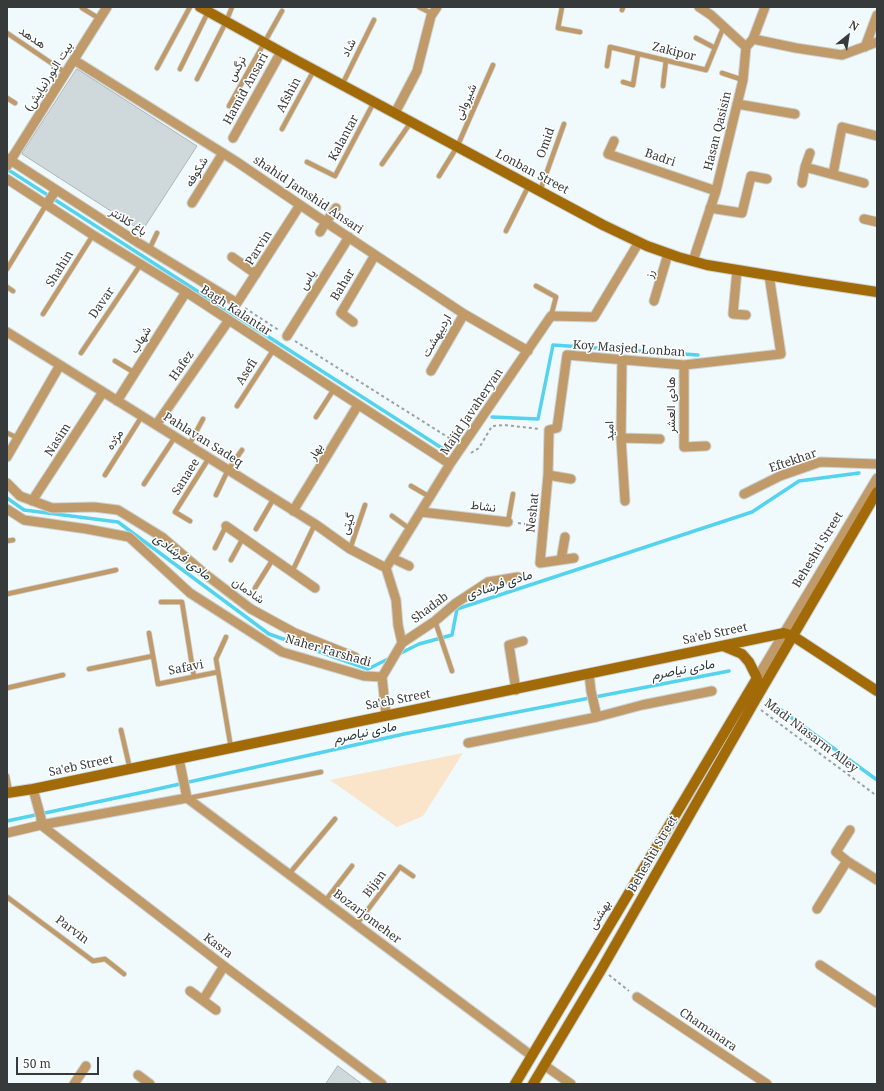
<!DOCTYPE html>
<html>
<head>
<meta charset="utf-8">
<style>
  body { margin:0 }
  #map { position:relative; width:884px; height:1091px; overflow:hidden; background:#f0f9fb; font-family:"Noto Serif",serif }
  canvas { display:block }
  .frame { position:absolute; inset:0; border:8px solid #363a3b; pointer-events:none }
  .north { position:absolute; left:828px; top:16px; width:40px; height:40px; -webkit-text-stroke:3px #fff; paint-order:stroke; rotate:30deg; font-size:11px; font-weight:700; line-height:16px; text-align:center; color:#363a3b }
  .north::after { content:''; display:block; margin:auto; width:14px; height:18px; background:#363a3b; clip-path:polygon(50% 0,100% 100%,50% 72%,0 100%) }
  .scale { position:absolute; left:16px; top:1057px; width:83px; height:18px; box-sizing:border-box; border:2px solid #363a3b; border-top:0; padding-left:5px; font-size:12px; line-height:14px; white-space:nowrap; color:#363a3b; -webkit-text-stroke:3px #fff; paint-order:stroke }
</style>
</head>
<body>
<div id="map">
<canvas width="884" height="1091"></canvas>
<div class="frame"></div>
<div class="north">N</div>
<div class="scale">50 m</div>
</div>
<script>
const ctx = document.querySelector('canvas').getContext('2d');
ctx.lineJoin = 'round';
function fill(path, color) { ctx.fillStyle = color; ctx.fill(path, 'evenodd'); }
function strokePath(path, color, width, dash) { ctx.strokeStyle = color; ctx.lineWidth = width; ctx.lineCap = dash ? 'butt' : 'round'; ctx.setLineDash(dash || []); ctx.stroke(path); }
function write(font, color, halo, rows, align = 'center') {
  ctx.font = font + ' "Noto Serif",Vazirmatn,serif'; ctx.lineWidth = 3; ctx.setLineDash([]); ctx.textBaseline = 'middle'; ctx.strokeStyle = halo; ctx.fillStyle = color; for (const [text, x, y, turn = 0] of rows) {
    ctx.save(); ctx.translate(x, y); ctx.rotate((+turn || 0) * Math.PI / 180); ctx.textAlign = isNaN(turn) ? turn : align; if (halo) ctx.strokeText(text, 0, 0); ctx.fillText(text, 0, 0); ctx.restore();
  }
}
fill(new Path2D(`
  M463,753l-40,63 -26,11 -67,-47z`), '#fae4ca');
strokePath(new Path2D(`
  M7,169l441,283
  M492,417l46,2 15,-74 145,10
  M7,498l17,12 94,12 151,112 99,35 22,-11
  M397,655l22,-11 33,-9 5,-26 295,-97 47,-31 60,-8
  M777,707l100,73
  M7,821l137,-29 260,-58 325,-63`), '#54d3ee', 3.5);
const building = new Path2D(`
  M77,69l120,77 -55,85 -120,-77z
  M338,1066l24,18h-36z`);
fill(building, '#cfd8da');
strokePath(building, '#acb5b7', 1);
const lane = new Path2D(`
  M419,7l14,7
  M562,7l-4,21 22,4
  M82,8l18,11
  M622,10l1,-3
  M7,33l59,40
  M696,38l19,10
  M607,66l3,-19 96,23 18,-44
  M157,68l33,-61
  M180,69l28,-57
  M722,73l21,7
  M197,79l29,-57 6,-15
  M623,82l10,3 5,-31
  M342,85l32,-65
  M663,86l3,-26
  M7,98l8,5
  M229,106l53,-95
  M282,129l32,-59
  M307,162l28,14 39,-74
  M382,164l29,-42
  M439,176l18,-29 36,-82
  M540,191l24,-67
  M506,231l23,-46
  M149,250l8,-17
  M7,269l39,-64
  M536,286l20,11 -5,19
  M7,287l6,4
  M43,314l50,-79
  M81,353l60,-89
  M115,361l20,12
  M237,406l37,-57
  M316,417l18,-28
  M7,433l11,5
  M189,445l14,-26
  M105,475l37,-59
  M144,484l31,-47
  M411,486l19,11
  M216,495l12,-25 14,-20
  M392,516l18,13
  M190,521l-15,-9 34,-54
  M508,522l5,-28
  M256,529l18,-31
  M7,541l6,-1
  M215,548l11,-22
  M350,549l15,-44
  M231,560l12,-22
  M292,572l23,-48
  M255,588l18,-29
  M7,594l109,-24
  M161,602h21l12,75
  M435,621l17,50
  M149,633l9,51 60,-12
  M226,637l-10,22 15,89
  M89,669l64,-13
  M7,688l56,-13
  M121,730l9,39
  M7,776l3,16
  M189,798l132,-26
  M289,874l46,-55
  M7,897l86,64 12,-2 19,15
  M325,901l27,-35
  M357,924l43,-57 13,9`);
const street = new Path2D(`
  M699,7l12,8 35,32
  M753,39l43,9 46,7 35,-13
  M865,47l12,-32
  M74,60l163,102 75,51 152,101 64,37
  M737,104l58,10
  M395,113l22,-42 14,-55 6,-9
  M233,138l48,-86
  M614,141l-6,13 108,37
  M7,158l130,84 100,61 63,-98
  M7,166l100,-159
  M805,167l59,16
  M833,174l9,-47 35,9
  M7,179l86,56 93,57 148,97 116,75
  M802,183l3,-16 5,-14
  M192,203l31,-50
  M46,205l10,-15
  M710,208l32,5 9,-37 16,3
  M864,219l13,3
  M320,232l6,-10 10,-14
  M232,257l24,17
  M693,261l23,-70 27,-111 3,-33 7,-8 12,-32
  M737,270l-4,44 13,1
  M654,301l14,-47
  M353,322l-12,-9 34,-58
  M7,332l308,192 35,25 36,19
  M287,336l62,-99
  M622,360l-1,78 4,63
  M684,365v82l22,-1
  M431,371l33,-57
  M117,401l69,-109
  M156,425l73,-105
  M621,438l39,1
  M7,457l53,-92
  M548,475l23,4
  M7,483l13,13 32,12 42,-1 24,3 44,27 43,37 46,35 44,24 60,24
  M744,494l36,-18 40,-14 57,2
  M32,501l71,-109
  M7,509l17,11 63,9 42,8 61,56 92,59 82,24 18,1
  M293,511l65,-106
  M421,512l87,10
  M226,526l89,62
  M392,558l17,8
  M574,558l-34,5 8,-88 1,-45 8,-2 10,-73 117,10 97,-11 -12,-79
  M561,560l4,-23
  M402,643l-4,-18 -2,-25 -10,-32 64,-104 101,-148 43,1 45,-75
  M589,674l2,17 6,26
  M382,677l20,-34 33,-22 21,-18 32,-21 30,-5
  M382,677l4,38
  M757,678l120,-200
  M516,690l-7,-45 14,-4
  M468,743l129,-26 45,-12 70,-14
  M179,759l8,39
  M33,789l8,29v7l183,141 158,118
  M187,798l345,258
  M850,830l-14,22 11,9 30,19
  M7,833l34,-8 146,-27
  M817,909l30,-48
  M820,965l57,38
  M190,991l26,19
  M637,997l130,87
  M203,1000l21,-34
  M544,1065l27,19
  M138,1075l12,9
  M74,1084l12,-18`);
const secondary = new Path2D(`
  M200,7l92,51 311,167 44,21 31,11 29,8 97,16 73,11
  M7,793l26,-4c251,-52 501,-104 751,-156l9,3 84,55
  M515,1084l242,-406 -8,-16 -7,-8 -19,-8
  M533,1084l68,-114 152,-266 124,-212`);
strokePath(lane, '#cbd3d5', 6);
strokePath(street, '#cbd3d5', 11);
strokePath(secondary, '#cbd3d5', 12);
strokePath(new Path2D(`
  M245,308l35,23
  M295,341l159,100
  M471,453l8,-5 13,-22 12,-1 36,4
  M518,523l15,2
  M761,710l116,86
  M609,975l20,16`), '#9ca2a4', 2, [3, 3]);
strokePath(lane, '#c09a69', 4.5);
strokePath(street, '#c09a69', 9);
strokePath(secondary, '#a26b07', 10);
write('12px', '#363a3b', '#fff', [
  ["هدهد",32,38,34],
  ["شاد",349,48,-63],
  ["Zakipor",674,52,14],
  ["نرگس",237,69,-62],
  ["بیت النور(نیایش)",49,77,-58],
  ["Hamid Ansari",246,89,-61],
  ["Afshin",289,95,-62],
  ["شیروانی",466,102,-66],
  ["Hasan Qasisin",718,131,-76],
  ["Kalantar",344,138,-62],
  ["Omid",546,143,-70],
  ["Badri",660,158,19],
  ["شکوفه",197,172,-59],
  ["Lonban Street",532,172,28],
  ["shahid Jamshid Ansari",308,195,34],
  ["باغ کلانتر",128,222,33],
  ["Parvin",259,248,-58],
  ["Shahin",60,269,-58],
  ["رز",650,274,-74],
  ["یاس",308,280,-58],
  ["Bahar",343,285,-59],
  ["Davar",102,303,-56],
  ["Bagh Kalantar",236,311,33],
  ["اردیبهشت",437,336,-60],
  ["شهاب",141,340,-58],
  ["Koy Masjed Lonban",629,349,4],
  ["Hafez",182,366,-55],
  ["Asefi",247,372,-57],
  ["هادی العشر",672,405,-90],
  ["Majid Javaheryan",472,412,-56],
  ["امید",610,431,-91],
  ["Nasim",58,440,-57],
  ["مژده",115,440,-57],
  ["Pahlavan Sadeq",203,440,32],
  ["بهار",316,452,-59],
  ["Eftekhar",793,461,-19],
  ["Sanaee",186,477,-58],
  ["نشاط",483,507,7],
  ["Neshat",533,513,-84],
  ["گیتی",348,524,-71],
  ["Beheshti Street",818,550,-59],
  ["شادمان",248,591,35],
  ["Shadab",430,608,-37],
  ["Sa'eb Street",715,634,-12],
  ["Naher Farshadi",328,651,16],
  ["Safavi",186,668,-11],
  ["Sa'eb Street",398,700,-11],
  ["Madi Niasarm Alley",811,736,37],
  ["Sa'eb Street",81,766,-12],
  ["Beheshti Street",653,854,-60],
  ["Bijan",375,884,-53],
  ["بهشتی",600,915,-59],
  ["Bozarjomeher",367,917,37],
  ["Parvin",72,930,37],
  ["Kasra",218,946,37],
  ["Chamanara",708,1030,34]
]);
write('italic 13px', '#1f353a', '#fff', [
  ["مادی فرشادی",182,557,37],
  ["مادی فرشادی",499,585,-18],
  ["مادی نیاصرم",683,670,-11],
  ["مادی نیاصرم",365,733,-12]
]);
</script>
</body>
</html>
